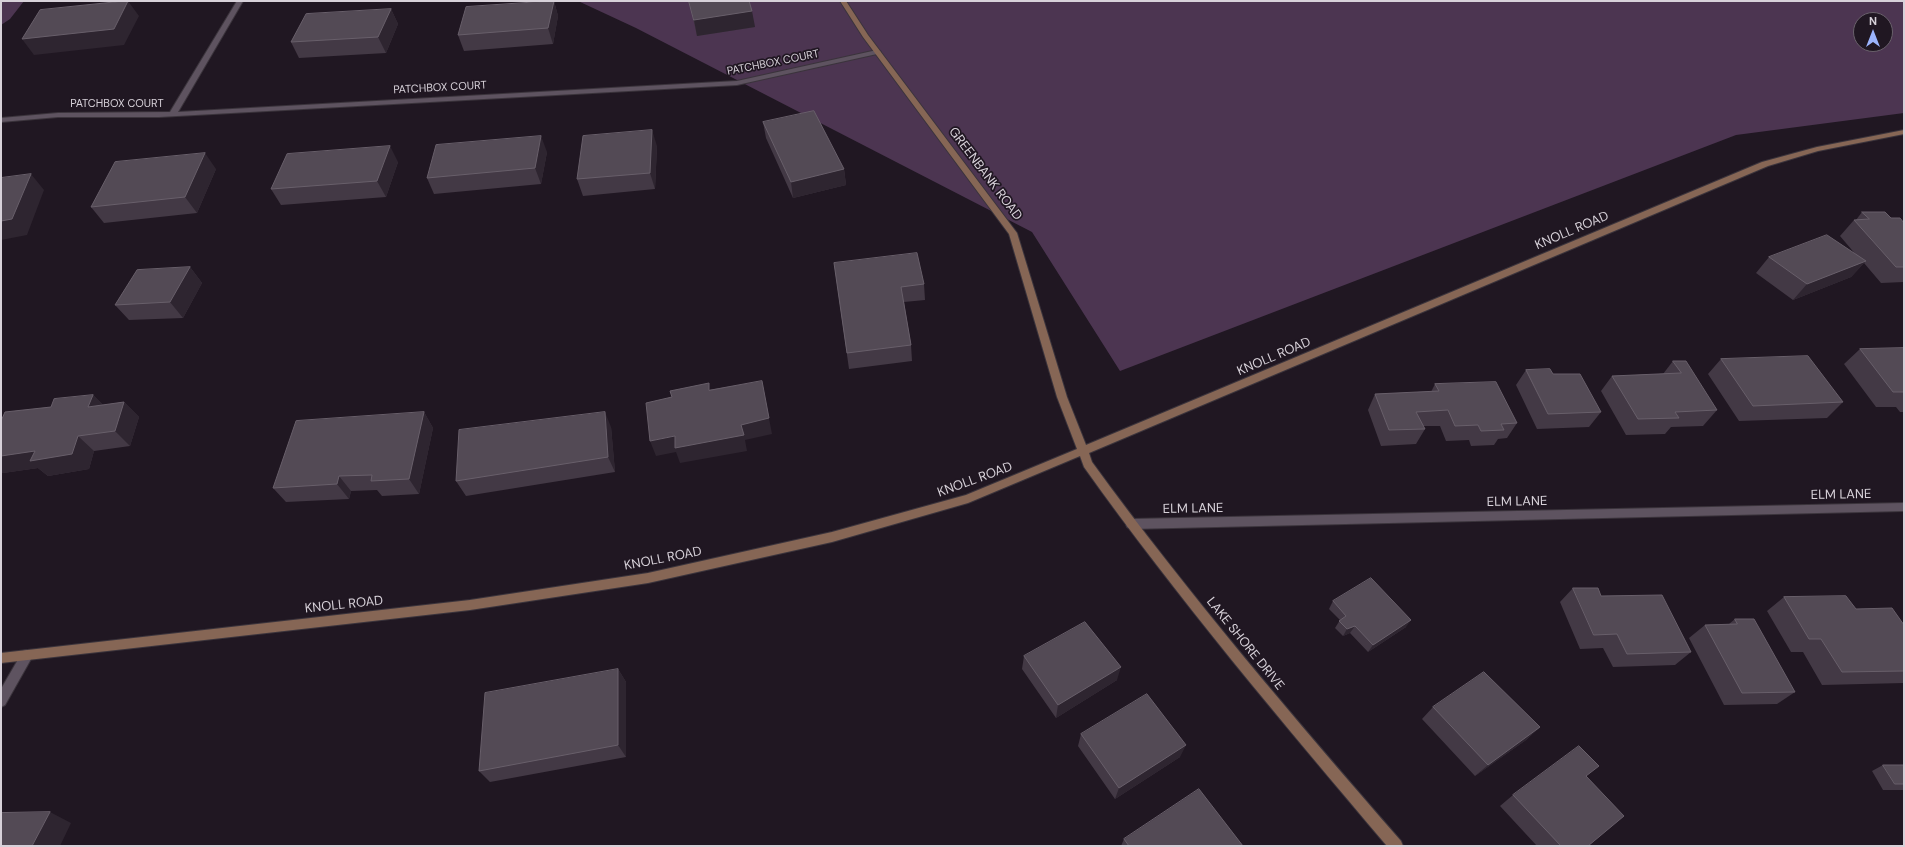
<!DOCTYPE html>
<html>
<head>
<meta charset="utf-8">
<style>
  body { margin:0 }
  #map { position:relative; width:1905px; height:847px; overflow:hidden; background:#201722; font-family:"DM Sans",sans-serif }
  canvas { display:block }
  .frame { position:absolute; inset:0; border:2px solid #d7d1d9; pointer-events:none }
  .north { position:absolute; left:1853px; top:12px; width:40px; height:40px; box-sizing:border-box; background:#201722; border:1px solid #69616b; border-radius:50%; rotate:0deg; font-size:11px; font-weight:700; line-height:16px; text-align:center; color:#d7d1d9 }
  .north::after { content:''; display:block; margin:auto; width:14px; height:18px; background:#9cb4fd; clip-path:polygon(50% 0,100% 100%,50% 72%,0 100%) }
</style>
</head>
<body>
<div id="map">
<canvas width="1905" height="847"></canvas>
<div class="frame"></div>
<div class="north">N</div>
</div>
<script>
const ctx = document.querySelector('canvas').getContext('2d');
ctx.lineJoin = 'round';
function fill(path, color) { ctx.fillStyle = color; ctx.fill(path, 'evenodd'); }
function strokePath(path, color, width, dash) { ctx.strokeStyle = color; ctx.lineWidth = width; ctx.lineCap = dash ? 'butt' : 'round'; ctx.setLineDash(dash || []); ctx.stroke(path); }
function write(font, color, halo, rows, align = 'center') {
  ctx.font = font + ' "DM Sans",sans-serif'; ctx.lineWidth = 3.5; ctx.setLineDash([]); ctx.textBaseline = 'middle'; ctx.strokeStyle = halo; ctx.fillStyle = color; for (const [text, x, y, turn = 0] of rows) {
    ctx.save(); ctx.translate(x, y); ctx.rotate((+turn || 0) * Math.PI / 180); ctx.textAlign = isNaN(turn) ? turn : align; if (halo) ctx.strokeText(text, 0, 0); ctx.fillText(text, 0, 0); ctx.restore();
  }
}
fill(new Path2D(`
  M1,1h23l-14,18 -9,6z
  M578,1h1326v112l-168,22 -616,236 -88,-139 -396,-204zM1861,20h24v24h-24z`), '#4c3551');
const street = new Path2D(`
  M237,1h6l-65,111 559,-31 140,-31 4,2 -4,2 -140,31 -578,32h-101l-57,5v-4l57,-5 112,-1z
  M1904,503v8l-773,18 -4,-2 -1,-3 1,-3 4,-2z
  M27,650l4,1 2,4 -2,4 -26,46 -4,2v-18l22,-38z`);
const secondary = new Path2D(`
  M840,1h6l22,34 149,198 50,164 19,48 676,-283 55,-15 87,-17v4l-86,17 -50,15 -679,287 3,9c96,132 202,256 309,379l2,5h-16c-104,-123 -209,-247 -303,-379l-4,-11 -112,47 -136,39 -184,41 -178,27 -469,53v-10l469,-53 178,-27 184,-41 134,-37 111,-46 -20,-52 -48,-163 -146,-197z`);
strokePath(street, '#3b343c', 2);
strokePath(secondary, '#3b343c', 2);
fill(street, '#5e5360');
fill(secondary, '#866655');
fill(new Path2D(`
  M554,1l4,15 -5,28 -89,7 -6,-16z
  M689,1h60l6,26 -58,9z
  M391,9l7,15 -12,29 -87,5 -8,-16z
  M763,122l81,47 2,16 -53,13 -27,-60z
  M657,146l-2,43 -72,7 -6,-17z
  M547,152l-6,32 -107,10 -7,-16z
  M398,162l-12,35 -105,8 -10,-16z
  M216,169l-19,44 -93,10 -13,-16z
  M1862,212l29,6 13,4v60l-23,1 -17,-20 -13,14 -58,23 -37,-27 13,-16 88,-1 -17,-20 14,-16h2z
  M834,263l90,21 1,16 -21,2 7,43 1,16 -63,8z
  M190,267l12,16 -19,35 -54,2 -14,-15z
  M1904,348v64h-4l-4,-5h-20l-32,-43 16,-15z
  M1721,359l122,43 -16,16 -88,3 -31,-47z
  M1673,361l44,49 -14,16 -32,1 -6,7 -39,1 -25,-44 11,-15 51,-2z
  M1526,370l27,4 48,38 -12,15 -52,2 -21,-44z
  M1435,384l82,39 -10,15 -9,1 -4,6 -23,1 -2,-6 -23,1 -6,-15h-17l2,3 -9,15 -35,2 -13,-36 7,-16 56,-2z
  M93,395l10,10 21,-3 15,15 -9,29 -36,5 -5,18 -41,7 -10,-8 -35,5 -2,-2v-50z
  M424,412l9,16 -14,66 -37,2 -5,-6 -26,1 -2,8 -63,3 -13,-14z
  M611,427l4,45 -149,24 -10,-15z
  M1573,588l28,8 90,56 -16,13 -62,2 -10,-19 -23,1 -20,-47z
  M1784,597l72,12 48,16v58l-82,2 -19,-33h-12l-24,-41z
  M1333,601l73,26 -38,25 -18,-19 -7,3 -8,-8 5,-8 -11,-11z
  M1735,619l60,73 -18,12 -53,1 -35,-67 16,-13 24,-1z
  M1024,656l93,24 -61,38 -34,-49z
  M618,669l8,13v75l-136,25 -11,-11z
  M1433,707l107,20 -14,13 -51,36 -53,-57z
  M1081,734l99,23 -65,42 -37,-53z
  M1883,765h21v25h-21l-11,-19z
  M1513,795l75,51h-51l-37,-40z
  M1124,839l119,7h-122z`), '#433945');
fill(new Path2D(`
  M128,1l11,15 -15,29 -90,10 -12,-16z
  M554,1l4,15 -5,28 -5,-16z
  M391,9l7,15 -12,29 -8,-16z
  M752,11l3,16 -58,9 -3,-16z
  M652,130l5,16 -2,43 -5,-16z
  M541,136l6,16 -6,32 -6,-16z
  M390,146l8,16 -12,35 -9,-16z
  M205,153l11,16 -19,44 -12,-16z
  M844,169l2,16 -53,13 -2,-16z
  M31,174l13,16 -17,45 -26,5v-19z
  M1866,261l-15,16 -58,23 14,-16z
  M190,267l12,16 -19,35 -13,-16z
  M762,381l10,53 -27,6 2,11 -67,12 -4,-11 -20,4 -6,-15 91,-16z
  M93,395l15,15 -20,-3z
  M124,402l15,15 -9,29 -15,-15z
  M424,412l9,16 -14,66 -10,-15z
  M605,412l6,15 4,45 -7,-15z
  M78,436l16,15 -5,18 -41,7 -10,-8 -35,5 -2,-2v-15l34,-5z
  M339,476l12,15 -2,8 -12,-15z
  M1411,620l-5,7 -38,25 5,-7z
  M1355,626l-5,7 -7,3 4,-7z
  M1121,667l-4,13 -61,38 2,-13z
  M618,669l8,13v75l-8,-12z
  M1540,727l-14,13 -51,36 13,-11z
  M1186,745l-6,12 -65,42 4,-11z
  M50,812l21,11 -11,23h-28z`), '#2e2530');
const building = new Path2D(`
  M124,1h4l-14,28 -92,10 18,-29z
  M554,1l-6,27 -90,7 8,-28z
  M689,1h60l3,10 -58,9z
  M391,9l-13,28 -87,5 15,-28z
  M814,111l30,58 -53,13 -28,-60z
  M652,130l-2,43 -73,6 6,-43z
  M541,136l-6,32 -108,10 9,-33z
  M390,146l-13,35 -106,8 16,-35z
  M205,153l-20,44 -94,10 24,-45z
  M31,174l-19,45 -11,2v-43z
  M1862,212h23l6,6h9l4,5v44h-8l-42,-47 15,-1z
  M1827,235l39,26 -59,23 -38,-27z
  M917,253l7,31 -23,3 10,58 -64,8 -13,-90z
  M190,267l-20,35 -55,3 22,-35z
  M1904,348v44h-11l-33,-43z
  M1808,356l35,46 -90,4 -32,-47z
  M1673,361h13l31,49 -42,2 4,6 -41,1 -26,-43 69,-3z
  M1550,369l3,5h27l21,38 -53,2 -22,-44z
  M762,381l7,37 -28,7 3,10 -69,13v-12l-25,5 -4,-38 26,-6 -2,-6 39,-8v7z
  M1496,382l21,41 -16,1 3,6 -23,1 -3,-6 -23,1 -7,-16 -32,2 9,17 -36,1 -14,-36 64,-3 -4,-7z
  M93,395l-5,12 36,-5 -9,29 -37,5 -6,18 -42,7 5,-10 -34,5v-35l4,-9 46,-5 3,-8z
  M424,412l-15,67 -38,2 1,-6 -33,1 -2,8 -64,4 23,-67z
  M605,412l3,45 -152,24 3,-51z
  M1371,578l40,42 -38,25 -18,-19 -8,3 -8,-8 7,-5 -13,-15z
  M1573,588h25l3,8 61,-1 29,57 -64,2 -10,-20 -23,1z
  M1846,596l10,13 36,-1 12,17v46l-62,1 -21,-33h-12l-25,-42z
  M1735,619h19l41,73 -53,1 -37,-68 32,-1z
  M1085,622l36,45 -63,38 -34,-49z
  M618,669v76l-139,26 6,-78z
  M1484,672l56,55 -52,38 -55,-58z
  M1147,694l39,51 -67,43 -38,-54z
  M1579,746l20,20 -13,10 38,40 -36,30h-27l-48,-51z
  M1883,765h21v19h-9z
  M1199,789l44,57h-114l-5,-7z
  M50,812l-18,34h-31v-33z`);
fill(building, '#534a55');
strokePath(building, '#685f6a', 1);
write('11px', '#d7d1d9', '#201722', [
  ["PATCHBOX COURT",773,63,-11],
  ["PATCHBOX COURT",440,88,-3],
  ["PATCHBOX COURT",117,104]
]);
write('13px', '#d7d1d9', '#201722', [
  ["GREENBANK ROAD",985,174,53],
  ["KNOLL ROAD",1572,231,-23],
  ["KNOLL ROAD",1274,357,-23],
  ["KNOLL ROAD",975,480,-20],
  ["ELM LANE",1841,495,-1],
  ["ELM LANE",1517,502,-1],
  ["ELM LANE",1193,509,-1],
  ["KNOLL ROAD",663,559,-11],
  ["KNOLL ROAD",344,605,-6],
  ["LAKE SHORE DRIVE",1245,644,51]
]);
</script>
</body>
</html>
